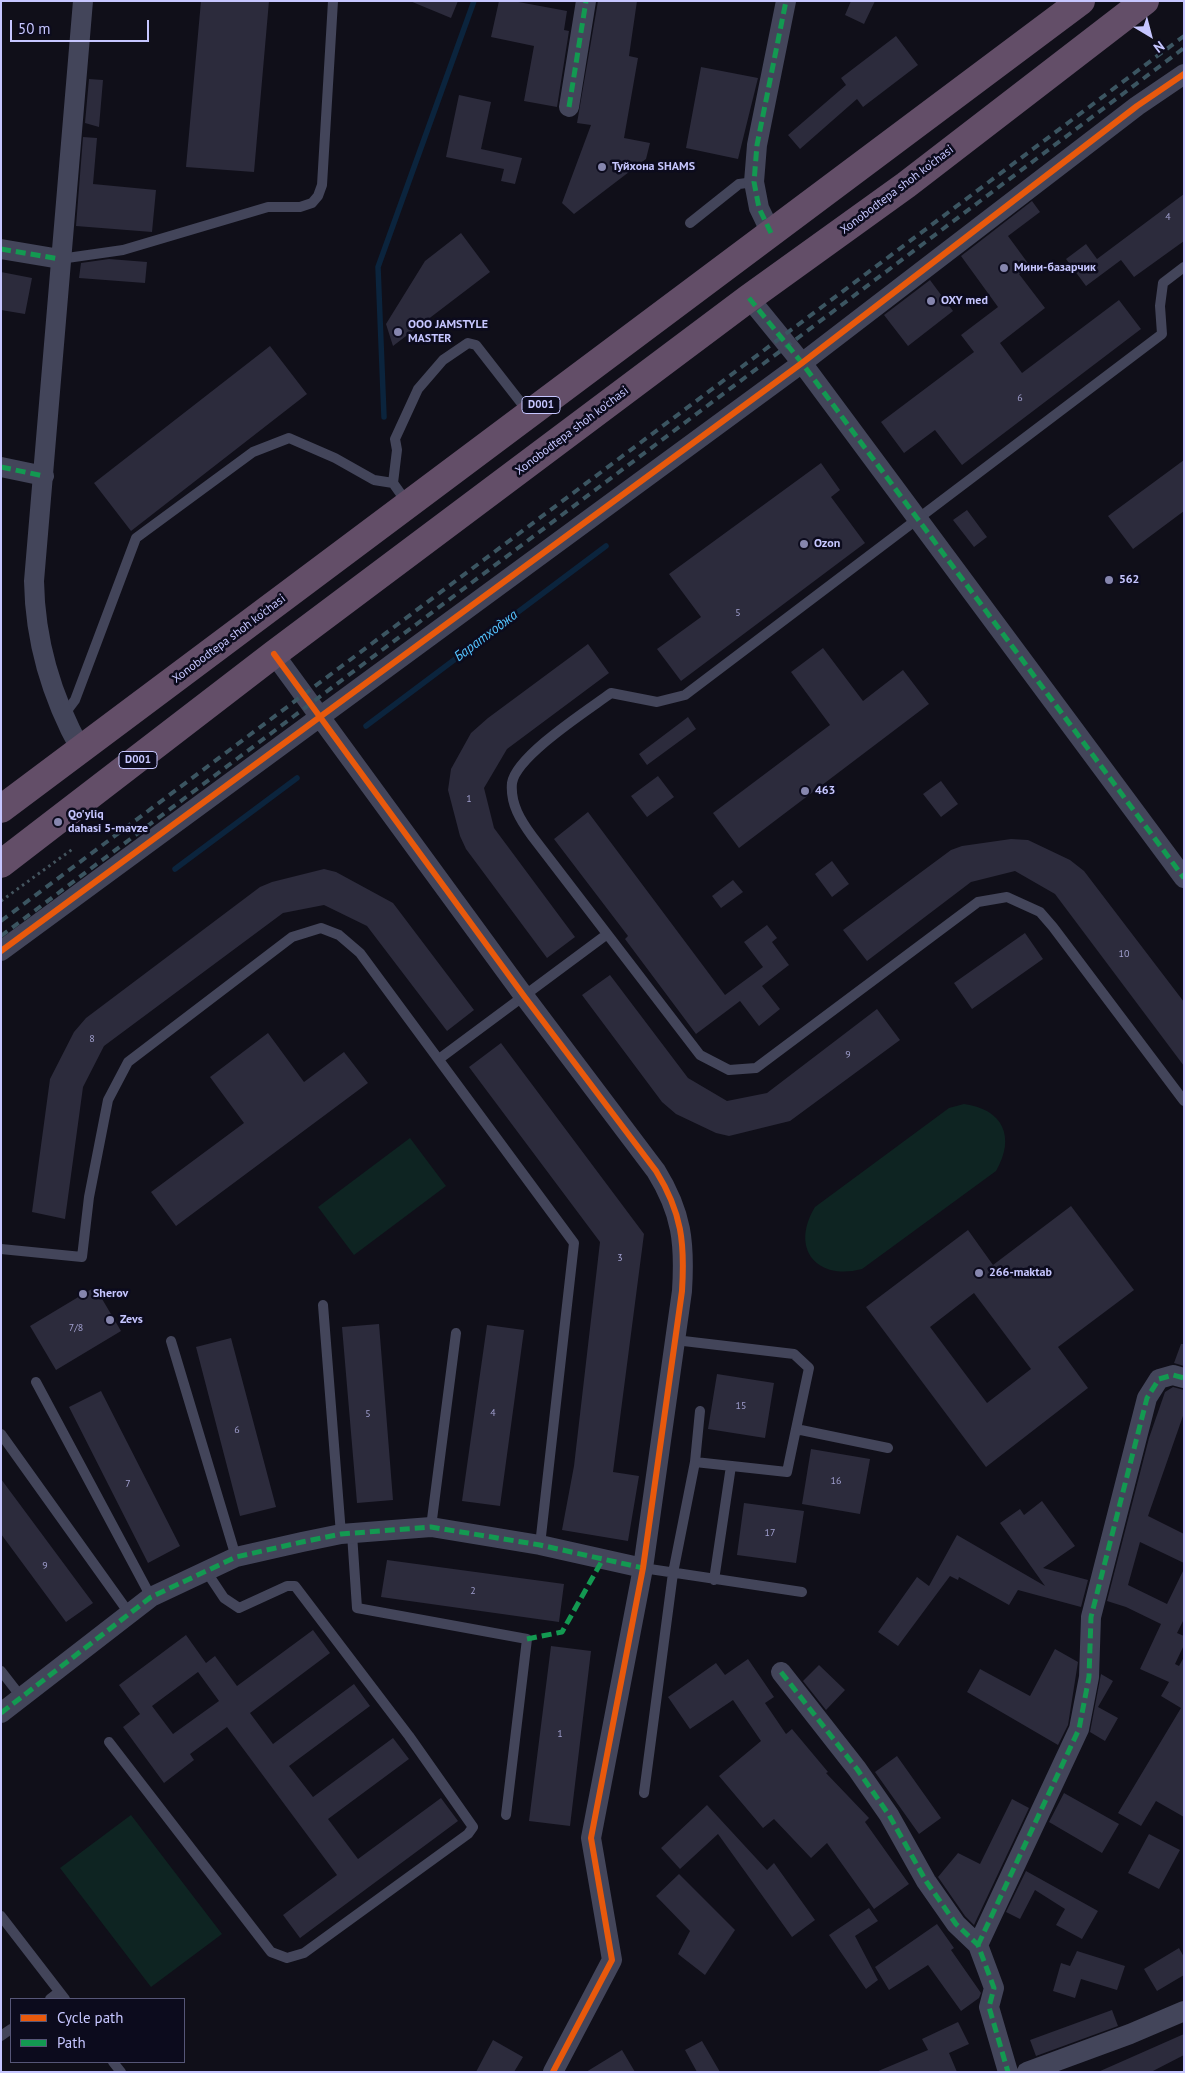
<!DOCTYPE html>
<html>
<head>
<meta charset="utf-8">
<style>
  body { margin:0 }
  #map { position:relative; width:1185px; height:2073px; overflow:hidden; background:#100f19; font-family:"PT Sans",sans-serif }
  canvas { display:block }
  .frame { position:absolute; inset:0; border:2px solid #c6c6ff; pointer-events:none }
  .legend { position:absolute; left:10px; top:1998px; width:175px; height:65px; box-sizing:border-box; background:#0c0b1d; border:1px solid #565677; margin:0; padding:6px 9px; list-style:none; font-size:15px; color:#c6c6ff }
  .legend li { display:flex; align-items:center; gap:10px; height:25px }
  .legend b { width:25px; border:1px solid #565677 }
  .north { position:absolute; left:1125px; top:10px; width:50px; height:50px; -webkit-text-stroke:4px #0c0b1d; paint-order:stroke; rotate:143deg; font-size:14px; font-weight:700; line-height:20px; text-align:center; color:#c6c6ff }
  .north::after { content:''; display:block; margin:auto; width:18px; height:22px; background:#c6c6ff; clip-path:polygon(50% 0,100% 100%,50% 72%,0 100%) }
  .scale { position:absolute; left:10px; top:20px; width:139px; height:22px; box-sizing:border-box; border:2px solid #c6c6ff; border-top:0; padding-left:6px; font-size:15px; line-height:18px; white-space:nowrap; color:#c6c6ff; -webkit-text-stroke:4px #0c0b1d; paint-order:stroke }
</style>
</head>
<body>
<div id="map">
<canvas width="1185" height="2073"></canvas>
<div class="frame"></div>
<ul class="legend">
<li><b style="height:6px;background:#e8590c"></b>Cycle path</li>
<li><b style="height:6px;background:#139951"></b>Path</li>
</ul>
<div class="north">N</div>
<div class="scale">50 m</div>
</div>
<script>
const ctx = document.querySelector('canvas').getContext('2d');
ctx.lineJoin = 'round';
function fill(path, color) { ctx.fillStyle = color; ctx.fill(path, 'evenodd'); }
function strokePath(path, color, width, dash) { ctx.strokeStyle = color; ctx.lineWidth = width; ctx.lineCap = dash ? 'butt' : 'round'; ctx.setLineDash(dash || []); ctx.stroke(path); }
function write(font, color, halo, rows, align = 'center') {
  ctx.font = font + ' "PT Sans",sans-serif'; ctx.lineWidth = 5; ctx.setLineDash([]); ctx.textBaseline = 'middle'; ctx.strokeStyle = halo; ctx.fillStyle = color; for (const [text, x, y, turn = 0] of rows) {
    ctx.save(); ctx.translate(x, y); ctx.rotate((+turn || 0) * Math.PI / 180); ctx.textAlign = isNaN(turn) ? turn : align; if (halo) ctx.strokeText(text, 0, 0); ctx.fillText(text, 0, 0); ctx.restore();
  }
}
fill(new Path2D(`
  M964,1104c39,5 52,33 32,67l-134,98c-46,12 -72,-21 -47,-62l134,-99z
  M410,1138l36,48 -92,69 -36,-48z
  M131,1815l91,119 -71,53 -91,-119z`), '#0e2422');
strokePath(new Path2D(`
  M384,417l-6,-150 96,-266
  M366,726l240,-180
  M175,869l122,-91`), '#0b243d', 5.5);
fill(new Path2D(`
  M201,1h68l-15,171 -68,-5z
  M410,1h48l-7,17z
  M499,1h14l54,10 -3,19 5,1 -12,76 -33,-6 10,-55 -43,-9z
  M598,1h39l-8,55 9,2 -14,80 26,5 -4,16 -72,55 -12,-11 29,-78 -14,-2z
  M851,1h24l-11,23 -19,-9z
  M896,36l22,29 -55,42 -6,-8 -57,50 -12,-14 58,-50 -5,-7z
  M701,67l57,11 -20,81 -52,-11z
  M89,79l14,1 -4,47 -14,-4z
  M459,95l32,7 -10,47 41,9 -7,26 -14,-3 3,-12 -58,-12z
  M83,137l14,1 -4,46 63,6 -4,42 -76,-6z
  M1184,194v47l-50,36 -13,-17 -35,26 -20,-27 20,-15 11,15z
  M1032,201l8,11 -32,24 22,30 -11,8 26,34 -45,35 22,30 97,-73 22,29 -179,136 -27,-35 -31,23 -23,-31 93,-70 -13,-17 37,-28 -37,-51z
  M461,233l29,39 -97,74 -7,-22 39,-63z
  M109,259l38,3 -2,21 -66,-5 2,-15z
  M1,272l31,6 -7,36 -24,-4z
  M930,280l23,31 -45,35 -24,-31z
  M270,346l37,48 -176,137 -37,-48z
  M1184,460v51l-51,38 -25,-33z
  M821,463l19,27 -9,7 34,46 -184,138 -24,-32 44,-32 -32,-43z
  M967,510l20,27 -13,10 -21,-27z
  M588,644l21,29 -102,76 -23,39 10,40 81,109 -28,21 -81,-109 -6,-13 -12,-46 3,-21 20,-36 17,-15z
  M823,648l40,53 40,-31 26,34 -190,144 -26,-35 117,-88 -39,-53z
  M688,717l8,12 -49,36 -8,-11z
  M658,776l16,21 -27,20 -16,-21z
  M941,781l17,23 -17,13 -18,-23z
  M588,812l137,183 38,-28 -19,-25 23,-17 10,13 -5,4 17,23 -27,21 18,23 -21,17 -19,-25 -44,33 -71,-95 3,-3 -74,-97z
  M1011,839l17,1 42,20 14,11 100,131v64l-129,-172 -40,-23 -44,11 -104,79 -24,-31 108,-80 11,-4z
  M832,861l17,23 -17,13 -17,-23z
  M324,869l12,3 57,31 81,107 -27,21 -80,-105 -43,-21 -41,8 -179,133 -21,41 -18,132 -33,-7 18,-133 24,-47 12,-14 174,-131 12,-5z
  M733,880l10,12 -22,16 -9,-12z
  M1025,933l18,26 -71,50 -18,-26z
  M610,975l78,103 39,23 40,-8 110,-84 23,31 -110,81 -61,15 -13,-3 -40,-19 -14,-12 -80,-107z
  M268,1033l36,49 40,-30 24,31 -192,143 -25,-34 93,-69 -34,-46z
  M501,1043l143,191 -31,238 26,4 -11,65 -66,-11 12,-64 26,-224 -131,-175z
  M1071,1206l63,84 -76,57 30,41 -102,79 -120,-160 102,-77 25,35zM974,1293l57,76 -44,34 -57,-76z
  M95,1287l26,44 -65,39 -26,-44z
  M379,1324l14,176 -36,3 -15,-176z
  M487,1325l37,5 -24,176 -38,-5z
  M231,1338l45,169 -36,9 -44,-169z
  M1181,1344h3v22l-10,-3z
  M717,1374l57,9 -9,55 -57,-9z
  M1173,1387l11,3v23l-36,103 36,18v29l-44,-21 -12,43 39,19 17,-35v50l-7,14 7,3v9l-9,19 4,2 5,-9v160l-28,-16 -15,25 -23,-13 63,-105 -20,-12 8,-14 -29,-13 21,-45 -35,-17 -19,-6 42,-163 16,-46z
  M101,1391l79,155 -32,17 -79,-156z
  M811,1449l59,10 -10,55 -58,-10z
  M1,1479l92,124 -27,19 -65,-88z
  M1042,1501l33,45 -32,22 45,12 -7,27 -63,-17 -9,15 -50,-28 -1,3 -8,-4 -52,70 -20,-14 39,-55 12,9 28,-51 88,51 -45,-63 20,-14 4,6z
  M744,1503l60,8 -8,52 -59,-8z
  M387,1560l177,24 -5,38 -178,-25z
  M313,1630l17,23 -80,60 23,31 81,-60 16,22 -81,60 24,31 80,-59 16,21 -81,60 30,40 83,-61 17,23 -158,117 -17,-23 54,-40 -110,-148 -37,27 4,6 -30,23 -41,-56 17,-13 -21,-29 67,-50 20,28 9,-7 22,30zM198,1672l21,29 -46,33 -21,-28z
  M551,1646l40,5 -21,175 -41,-5z
  M1055,1649l23,13 -10,63 -10,20 -91,-53 13,-23 50,27z
  M748,1659l26,38 -9,6 21,31 6,-5 36,43 -2,1 43,45 -4,4 44,62 -35,25 -47,-66 -16,15 -37,-39 -11,9 -44,-52 42,-35 -28,-41 -43,29 -22,-32 48,-34 9,12z
  M819,1665l26,25 -19,20 -23,-29z
  M1101,1674l12,7 -15,26 20,11 -13,23 -15,-9z
  M897,1756l44,62 -22,16 -44,-62z
  M1064,1793l55,31 -17,29 -53,-31z
  M1012,1799l17,9 -55,117 -9,-9 -27,-39 20,-24 22,11z
  M707,1805l60,65 7,-7 41,57 -23,17 -74,-103 -38,35 -19,-21z
  M1149,1834l31,16 -21,39 -31,-16z
  M1026,1871l72,40 -16,28 -26,-14 9,-16 -30,-19 -15,29 -14,-7z
  M679,1874l56,56 -30,45 -27,-21 12,-23 -34,-35z
  M869,1908l9,13 -23,15 23,44 -12,9 -37,-54z
  M937,1924l17,24 -3,2 30,43 -2,5 -18,13 -33,-46 -39,25 -14,-23z
  M1179,1948l5,9v18l-27,16 -13,-22z
  M1077,1951l48,15 -8,24 -36,-11 -6,19 -22,-7 8,-28 9,3z
  M1112,2010l6,16 -82,30 -6,-16z
  M958,2022l11,22 -20,9 8,19h-81l52,-22 -6,-11z
  M1184,2034v21l-33,17h-53z
  M493,2040l30,17 -9,15h-38z
  M702,2041l18,31h-23l-12,-22z
  M622,2050l13,22h-49z`), '#2c2b3c');
strokePath(new Path2D(`
  M1,901l73,-53`), '#44555f', 3, [2.5, 4]);
strokePath(new Path2D(`
  M690,223l49,-39 15,-2
  M60,259l63,-9 145,-43h32l12,-4 6,-7 4,-11 11,-184
  M1184,267l-21,16 -3,23 2,28 -477,361 -28,7 -46,-9c-23,17 -95,63 -99,90 -2,21 9,38 20,53l168,219 29,15 27,-2 222,-166 29,-5 33,15 13,15 131,174
  M408,504l-15,-21 4,-33 -2,-11 23,-50 25,-29 25,-17 8,2 53,68
  M63,716l12,-16 61,-162 117,-86 36,-14 46,20 39,22 19,3
  M439,1059l167,-124
  M1,1249l81,8 7,-60 19,-97 20,-38 164,-125 29,-9 18,7 21,18 214,290 -34,302
  M323,1305l18,229
  M675,1340l119,14 15,14 -13,61 92,19
  M171,1341l65,216
  M36,1382l115,215
  M700,1411l-5,51 92,10 9,-43
  M1,1434l128,179
  M431,1527l25,-194
  M352,1534l5,74 170,31 -21,176
  M643,1568l159,24
  M714,1580l17,-114
  M1,1671l21,27
  M109,1742l162,210 16,6 17,-5 164,-119 5,-7 -64,-91 -114,-150h-8l-48,22 -15,-10 -18,-27
  M644,1793l29,-220 22,-111
  M1,1916l64,83
  M50,1999l9,-7
  M1,2036l10,-7
  M113,2062l8,10`), '#43455a', 10);
strokePath(new Path2D(`
  M569,107l17,-106
  M771,233l-12,-25 -5,-26 3,-37 29,-144
  M1,249l59,10
  M749,298l53,65 382,515
  M1,467l43,9
  M274,654l250,342 132,175c26,42 29,72 26,120l-39,277 -52,270 21,122 -59,112
  M81,750c-29,-52 -46,-109 -47,-169l49,-580
  M1,951l801,-588 335,-257 47,-32
  M781,1672l76,97 32,46 37,66 30,43 22,21 16,43 -5,19 19,65
  M1,1713l150,-116 85,-40 66,-15 39,-8 90,-7 109,18 103,23
  M978,1945l101,-216 10,-52 2,-60 56,-219 12,-19 14,-4 11,3
  M1027,2072l103,-38 54,-23`), '#43455a', 20);
strokePath(new Path2D(`
  M1,809l1080,-808
  M1,864l273,-210 475,-356 157,-113 239,-184`), '#634e68', 28);
strokePath(new Path2D(`
  M1,921l1183,-885
  M1,936l1183,-888`), '#3b5561', 4, [8, 6]);
strokePath(new Path2D(`
  M569,107l17,-106
  M771,233l-12,-25 -5,-26 3,-37 29,-144
  M1,249l59,10
  M749,298l53,65 382,515
  M1,467l43,9
  M527,1639l35,-7 41,-73
  M781,1672l76,97 32,46 37,66 30,43 22,21 16,43 -5,19 19,65
  M1,1713l150,-116 85,-40 66,-15 39,-8 90,-7 109,18 103,23
  M978,1945l101,-216 10,-52 2,-60 56,-219 12,-19 14,-4 11,3`), '#139951', 5, [10, 5]);
strokePath(new Path2D(`
  M274,654l250,342 132,175c26,42 29,72 26,120l-39,277 -52,270 21,122 -59,112
  M1,951l801,-588 335,-257 47,-32`), '#e8590c', 6);
for (const [x, y, r, color] of [
  [602,167,5,"#8686ae"],
  [1004,268,5,"#8686ae"],
  [931,301,5,"#8686ae"],
  [398,332,5,"#8686ae"],
  [804,544,5,"#8686ae"],
  [1109,580,5,"#8686ae"],
  [805,791,5,"#8686ae"],
  [58,822,5,"#8686ae"],
  [979,1273,5,"#8686ae"],
  [83,1294,5,"#8686ae"],
  [110,1320,5,"#8686ae"]
]) { const dot = new Path2D(); dot.arc(x, y, r, 0, 2 * Math.PI); ctx.fillStyle = color; ctx.fill(dot); strokePath(dot, '#0c0b1d', 2); }
write('10px', '#a09fce', null, [
  ["4",1168,217],
  ["6",1020,398],
  ["5",738,613],
  ["1",469,799],
  ["10",1124,954],
  ["8",92,1039],
  ["9",848,1055],
  ["3",620,1258],
  ["7/8",76,1328],
  ["15",741,1406],
  ["4",493,1413],
  ["5",368,1414],
  ["6",237,1430],
  ["16",836,1481],
  ["7",128,1484],
  ["17",770,1533],
  ["9",45,1566],
  ["2",473,1591],
  ["1",560,1734]
]);
for (const [x, y, w] of [
  [541,405,38],
  [138,760,38]
]) { const box = new Path2D(); box.roundRect(x - w / 2, y - 8.5, w, 17, 4); ctx.fillStyle = '#0c0b1d'; ctx.fill(box); strokePath(box, '#c6c6ff', 1); }
write('bold 11px', '#c6c6ff', null, [
  ["D001",541,405],
  ["D001",138,760]
]);
write('bold 12px', '#c6c6ff', '#0c0b1d', [
  ["Туйхона SHAMS",612,167],
  ["Мини-базарчик",1014,268],
  ["OXY med",941,301],
  ["OOO JAMSTYLE",408,325],
  ["MASTER",408,339],
  ["Ozon",814,544],
  ["562",1119,580],
  ["463",815,791],
  ["Qo'yliq",68,815],
  ["dahasi 5-mavze",68,829],
  ["266-maktab",989,1273],
  ["Sherov",93,1294],
  ["Zevs",120,1320]
], 'left');
write('12px', '#c6c6ff', '#0c0b1d', [
  ["Xonobodtepa shoh ko'chasi",897,190,-37],
  ["Xonobodtepa shoh ko'chasi",572,431,-37],
  ["Xonobodtepa shoh ko'chasi",229,639,-37]
]);
write('italic 14px', '#54c4ff', '#0c0b1d', [
  ["Баратходжа",486,636,-37]
]);
</script>
</body>
</html>
